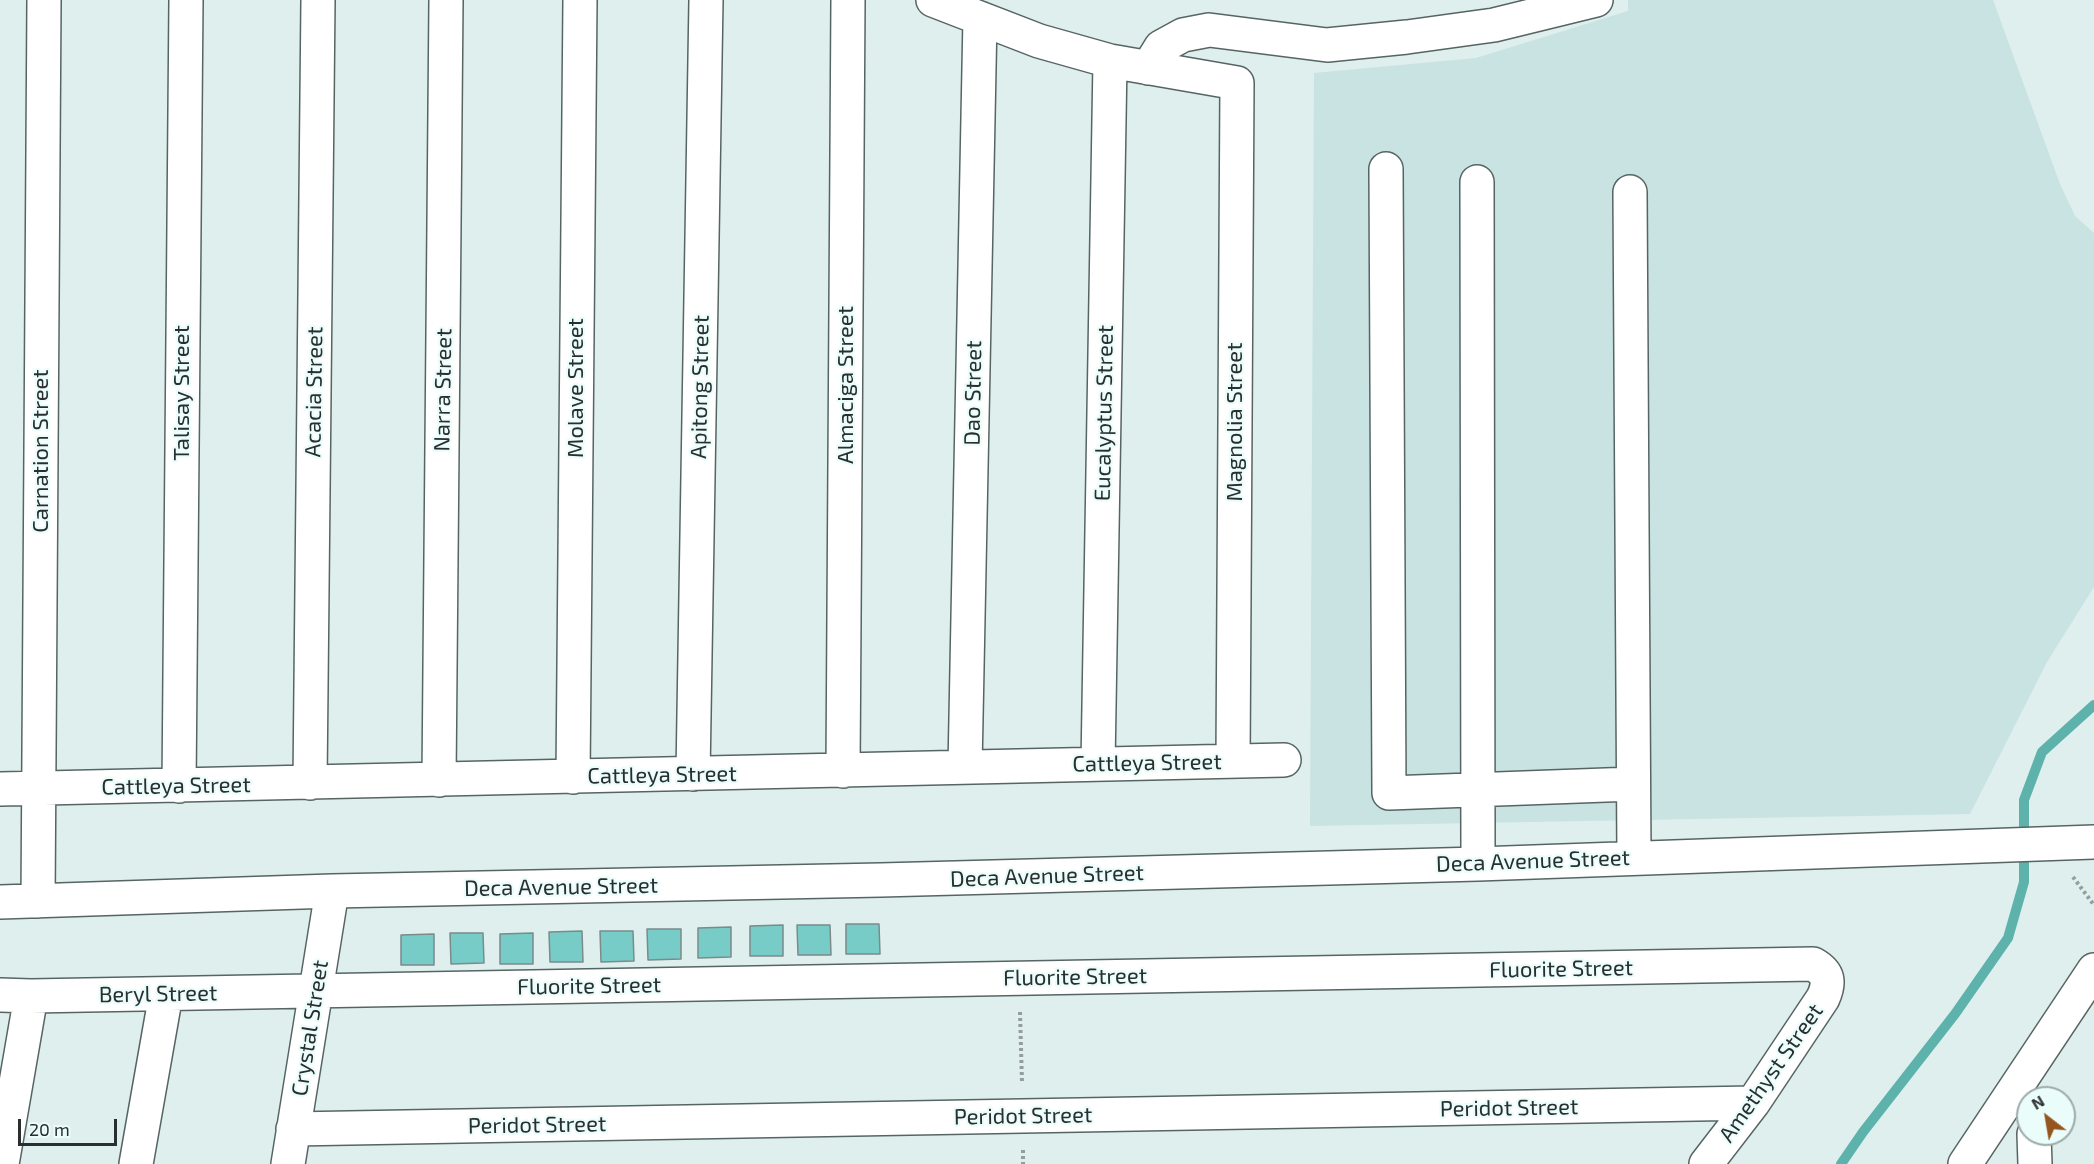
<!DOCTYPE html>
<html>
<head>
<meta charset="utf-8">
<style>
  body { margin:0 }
  #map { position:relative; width:2094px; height:1164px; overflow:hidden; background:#deefee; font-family:"Exo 2",sans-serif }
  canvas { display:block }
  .north { position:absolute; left:2016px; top:1086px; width:60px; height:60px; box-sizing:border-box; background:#ebfdfb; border:2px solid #9daba9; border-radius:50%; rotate:329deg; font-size:16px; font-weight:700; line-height:24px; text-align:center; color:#292f2f }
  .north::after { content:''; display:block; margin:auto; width:21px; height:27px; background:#95551e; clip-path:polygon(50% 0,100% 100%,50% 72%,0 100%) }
  .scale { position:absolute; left:18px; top:1119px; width:99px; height:27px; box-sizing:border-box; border:3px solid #292f2f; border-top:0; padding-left:8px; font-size:18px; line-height:21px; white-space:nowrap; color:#292f2f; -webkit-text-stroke:4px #ebfdfb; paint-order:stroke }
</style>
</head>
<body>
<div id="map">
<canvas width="2094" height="1164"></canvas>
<div class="north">N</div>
<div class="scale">20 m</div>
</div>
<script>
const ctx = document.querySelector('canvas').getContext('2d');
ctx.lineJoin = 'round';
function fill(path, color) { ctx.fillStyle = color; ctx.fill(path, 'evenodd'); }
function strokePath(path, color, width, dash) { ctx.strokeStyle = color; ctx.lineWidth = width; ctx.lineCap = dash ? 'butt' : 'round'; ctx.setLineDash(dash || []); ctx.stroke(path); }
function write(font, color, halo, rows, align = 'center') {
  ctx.font = font + ' "Exo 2",sans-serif'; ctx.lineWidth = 4.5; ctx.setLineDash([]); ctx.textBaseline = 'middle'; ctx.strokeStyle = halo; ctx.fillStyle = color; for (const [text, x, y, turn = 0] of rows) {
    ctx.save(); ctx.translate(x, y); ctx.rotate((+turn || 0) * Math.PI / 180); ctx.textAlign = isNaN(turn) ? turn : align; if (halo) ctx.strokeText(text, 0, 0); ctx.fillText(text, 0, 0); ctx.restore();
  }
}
fill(new Path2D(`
  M1628,0h365l67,184 15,32 19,17v354l-47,75 -77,152 -660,12 4,-753 162,-15 152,-47z`), '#c8e3e1');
strokePath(new Path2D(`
  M1841,1164l22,-32 92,-118 53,-76 16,-56v-82l18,-48 52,-47`), '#5db2ac', 10);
const building = new Path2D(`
  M846,924h33l1,30h-34z
  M783,925v31h-33v-30z
  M797,925h33l1,30h-33z
  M731,927v30l-33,1v-30z
  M647,929h34v30l-33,1z
  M582,931l1,31h-33l-1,-30z
  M600,931h33l1,30 -33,1z
  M450,933h33l1,30 -33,1z
  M533,933v31h-33v-30z
  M434,934v31h-33v-30z`);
fill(building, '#78ccc7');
strokePath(building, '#7b8b8a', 1.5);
const minor = new Path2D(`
  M933,0l106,41 71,20 127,22 -4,678
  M1148,68l13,-21 22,-12 26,-5 118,15 80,-8 87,-12 102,-25
  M1386,169l3,624 244,-9
  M1477,182l1,682
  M1630,192l4,666
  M1098,764l12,-703
  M965,767l15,-749
  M843,771l5,-771
  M693,774l13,-774
  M573,777l7,-777
  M439,780l7,-780
  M310,783l8,-783
  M179,786l7,-786
  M0,789l1284,-29
  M38,901l6,-901
  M0,902l332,-11 549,-11 597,-16 616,-22
  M0,995l31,1 1782,-32c16,9 17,18 10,34l-70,105 -47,61
  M293,1129l1460,-26
  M2034,1134l1,30
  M2,1164l29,-168
  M136,1164l30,-170
  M288,1164l44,-273
  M1965,1164l129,-194`);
strokePath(minor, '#566564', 36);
strokePath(new Path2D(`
  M2073,877l21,28
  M1020,1012l2,70
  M1023,1150v14`), '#929e9d', 4, [3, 3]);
strokePath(minor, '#fff', 33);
write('22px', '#292f2f', '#ebfdfb', [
  ["Almaciga Street",846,385,-90],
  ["Apitong Street",700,387,-89],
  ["Molave Street",576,388,-90],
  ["Narra Street",443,390,-89],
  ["Acacia Street",314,392,-89],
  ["Talisay Street",182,393,-90],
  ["Dao Street",973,393,-89],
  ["Eucalyptus Street",1104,413,-89],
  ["Magnolia Street",1235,422,-90],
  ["Carnation Street",41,451,-90],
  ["Cattleya Street",1147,763,-1],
  ["Cattleya Street",662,775,-1],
  ["Cattleya Street",176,786,-1],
  ["Deca Avenue Street",1533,861,-2],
  ["Deca Avenue Street",1047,876,-2],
  ["Deca Avenue Street",561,887,-1],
  ["Fluorite Street",1561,969,-1],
  ["Fluorite Street",1075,977,-1],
  ["Fluorite Street",589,986,-1],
  ["Beryl Street",158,994,-1],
  ["Crystal Street",310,1028,-81],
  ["Amethyst Street",1771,1073,-55],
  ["Peridot Street",1509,1108,-1],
  ["Peridot Street",1023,1116,-1],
  ["Peridot Street",537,1125,-1]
]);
</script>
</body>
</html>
